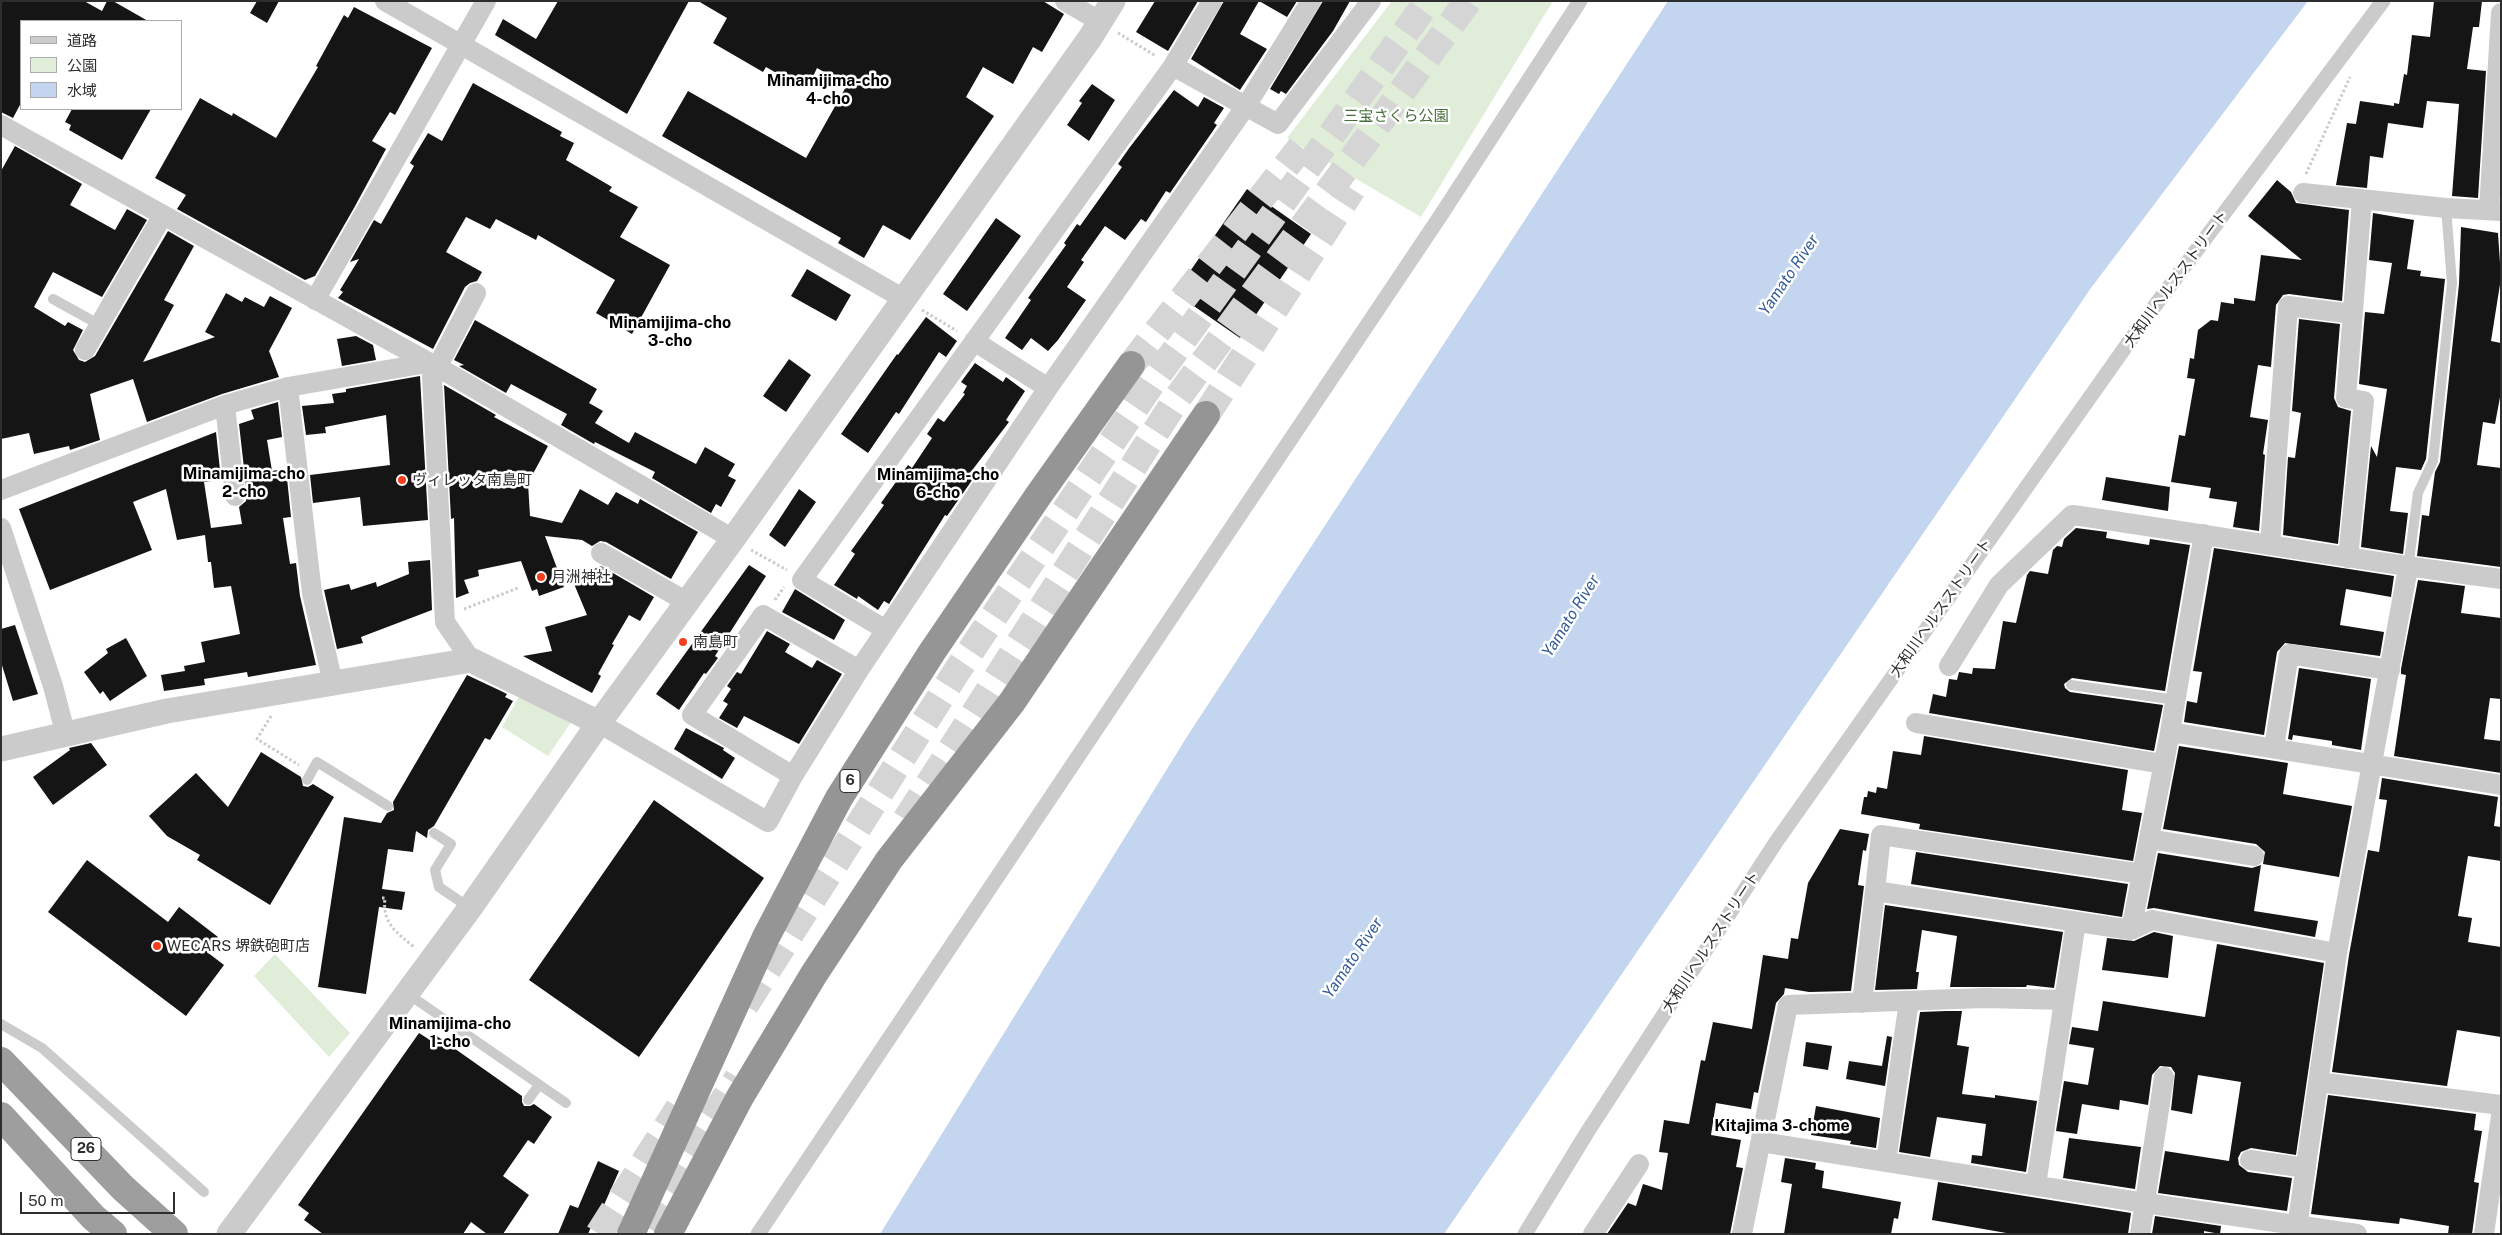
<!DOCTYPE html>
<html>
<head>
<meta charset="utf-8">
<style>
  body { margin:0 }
  #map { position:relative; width:2502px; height:1235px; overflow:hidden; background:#fff; font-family:"Public Sans","Noto Sans JP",sans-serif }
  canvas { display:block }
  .frame { position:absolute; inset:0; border:2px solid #2e2e2e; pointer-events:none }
  .legend { position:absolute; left:20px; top:20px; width:162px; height:90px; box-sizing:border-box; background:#fff; border:1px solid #ababab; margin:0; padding:6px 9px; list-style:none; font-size:15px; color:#2e2e2e }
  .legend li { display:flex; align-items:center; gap:10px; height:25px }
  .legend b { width:25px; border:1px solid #ababab }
  .scale { position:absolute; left:20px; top:1192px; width:155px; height:22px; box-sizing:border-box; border:2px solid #2e2e2e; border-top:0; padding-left:6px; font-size:15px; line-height:18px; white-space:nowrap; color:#2e2e2e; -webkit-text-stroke:4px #fff; paint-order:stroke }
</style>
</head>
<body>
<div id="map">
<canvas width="2502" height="1235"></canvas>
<div class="frame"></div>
<ul class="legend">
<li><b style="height:6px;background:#cbcbcb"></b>道路</li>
<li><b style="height:14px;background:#e0edd9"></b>公園</li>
<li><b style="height:14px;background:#c4d5ef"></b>水域</li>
</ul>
<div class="scale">50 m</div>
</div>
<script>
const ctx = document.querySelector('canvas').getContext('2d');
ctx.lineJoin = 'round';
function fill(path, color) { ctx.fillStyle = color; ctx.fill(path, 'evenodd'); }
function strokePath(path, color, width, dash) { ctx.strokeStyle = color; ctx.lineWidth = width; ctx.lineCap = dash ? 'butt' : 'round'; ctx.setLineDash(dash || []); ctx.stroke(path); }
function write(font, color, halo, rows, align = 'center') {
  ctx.font = font + ' "Public Sans","Noto Sans JP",sans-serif'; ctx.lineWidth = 5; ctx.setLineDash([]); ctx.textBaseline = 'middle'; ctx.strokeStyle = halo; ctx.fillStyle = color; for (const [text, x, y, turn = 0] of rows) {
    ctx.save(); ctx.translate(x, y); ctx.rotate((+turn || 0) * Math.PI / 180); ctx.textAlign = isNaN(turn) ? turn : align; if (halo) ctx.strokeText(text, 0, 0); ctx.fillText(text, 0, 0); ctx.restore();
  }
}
fill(new Path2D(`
  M1392,1h161l-132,216 -134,-79z
  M520,695l52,26 -24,35 -46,-29z
  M275,954l75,79 -21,24 -75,-81z`), '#e0edd9');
fill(new Path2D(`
  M1668,1h640l-217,287 -647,946h-564l308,-499z`), '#c4d5ef');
fill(new Path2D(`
  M1,1h83l18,10 5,-10h6l35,20h-127v82l-8,15 -12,-6z
  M257,1h22l-12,22 -17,-10z
  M558,1h131l-62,113 -132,-79 8,-16 33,20z
  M698,1h345l21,13 -22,38 -9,-5 -20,37 -30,-17 -17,30 28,19 -84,124 -27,-15 -19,33 -26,-15 3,-5 -179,-102 26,-45 118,67 41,-73 -30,-17 -6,13 -13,-7 -6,8 -26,-15 -3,5 -50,-29 14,-25z
  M1155,1h43l-30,50 -32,-19z
  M1224,1h73l-10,16 -28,-16 -19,33 27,15 -27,41 -49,-31z
  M1323,1h27l-17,30 -47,63 -5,-3 -2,3 -9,-5z
  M2434,1h48l-3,26h-6l-6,42 19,2 -8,127 -26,-2 7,-92 -32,-3 -4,27 -35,-5 -5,35 -13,-2 -3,32 -31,-3 11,-62 9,1 4,-23 34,5v-3l5,1 5,-30 3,1 5,-40 18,2z
  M354,7l78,41 -37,67 -5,-3 -18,29 14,8 -32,59 -39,68 -10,4 -128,-71 9,-14 -31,-17 45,-80 32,18 1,-3 43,25 42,-71 -2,-1 28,-51 4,3z
  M473,83l89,49 -2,4 14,7 -8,17 46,27 -3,4 29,16 -18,30 50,28 -38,69 -36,-21 19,-33 -77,-45 -2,5 -40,-21 -6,10 -24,-12 -20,35 36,20 -5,9 -7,2 -5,4 -32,62 -95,-51 5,-6 -3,-2 19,-31 -9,3 24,-42 7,4 33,-58 -4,-3 18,-30 14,8z
  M1092,84l23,16 -26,41 -22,-16 15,-22 -3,-2z
  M1174,90l24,17 6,-10 20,11 -10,15 3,2 -47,68 -4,-2 -20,31 -5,-3 -16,21 -20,-14 -24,34 3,2 -17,25 19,13 -28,40 -10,11 -17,-13 -9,12 -17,-12 26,-38 -3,-2 38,-53 -2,-2 13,-19 3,2 42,-59 -4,-3 12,-17z
  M72,109h79l-29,51 -53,-30 2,-5 -6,-3z
  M15,146l67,38 -12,21 45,25 12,-21 20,11 -45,77 -49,-25 -19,35 31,19 3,-4 15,8 -10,20 6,10 6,2 10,-6 73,-125 26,15 -30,54 10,5 -31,57 72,-25 -10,-5 21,-39 16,9 3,-5 19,10 6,-11 22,12 -23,43 10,26 -57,17 -75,28 -14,-43 -43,15 10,46 -30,10 -1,-4 -35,8 -5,-21 -28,6v-268z
  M2277,180l14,12 5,11 53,7 -7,91 -53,-7 -6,1 -7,10 -5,62 -13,-2 -8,52 18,3 -5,34 2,1 -6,76 -26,-4 4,-25 -28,-4 2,-10 -40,-6 8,-47 6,1 10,-57 -8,-1 3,-20 4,1 4,-29 13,-10 7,1 3,-19 13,2v-6l21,3 6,-46 41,5 -54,-44z
  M1247,189l64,45 -71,104 -65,-45z
  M2373,213l41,7 -7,49 14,2 -1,5 25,3 -19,180 -5,11 -25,-3 -6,44 18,2 -5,41 -42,-7 10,-101 6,11 10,-68 -28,-5 6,-72 19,2 8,-51 -23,-3z
  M996,218l25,18 -54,75 -24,-17z
  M2461,227l37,6 3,45 -10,63 10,2v49l-6,32 -12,-2 -6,43 24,3v99l-84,-11 5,-41 7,1 6,-44 5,-10 19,-178z
  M807,269l44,26 -15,26 -45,-25z
  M926,317l31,24 -11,16 -7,-5 -40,62 -3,-2 -28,41 -27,-19 56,-80 1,1z
  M2299,319l41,5 -6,74 4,9 13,4 -13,133 -55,-9 5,-78 7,1 6,-45 -9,-2z
  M475,320l122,69 -8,14 14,8 -8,12 34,20 6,-11 61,32 9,-17 30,17 -7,12 8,4 -15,27 -5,-3 -5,9 -59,-35 3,-6 -60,-30 -1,2 -33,-19 6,-11 -56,-30 -5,9 -47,-27 5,-1 -10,-5z
  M356,336l17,9 3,15 -34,6 -5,-27z
  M789,359l22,16 -25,37 -23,-16z
  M975,363l28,19 3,-5 19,14 -19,29 3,2 -39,51 5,3 -28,40 -2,-1 -56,89 -5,-3 -6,9 -20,-14 -1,3 -23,-14 21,-31 -4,-3 33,-46 -3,-2 27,-38 4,3 20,-30 -5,-4 11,-16 6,4 21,-28 -2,-1 4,-7 -6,-4z
  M420,376l8,144 -65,6 -3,-29 -47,6 -3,-28 80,-10 -4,-50 -61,12 1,6 -20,2 -4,-29 32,-3 -2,-9 14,-2v-3z
  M444,385l52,30 -2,2 54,29 -20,37 2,33 32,7 18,-34 28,16 8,-13 22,12 2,-5 58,33 -27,47 -65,-37 -6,-1 -8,5 -10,-6 -37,-4 19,51 -25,9 -2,-7 -5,2 -11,-30 -43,9 1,6 -15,4 5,13 -13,5 -2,-80 -3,1z
  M278,402l4,35 -15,3 5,31 12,-2 3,9 4,39 -8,1 7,46 6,-1 4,33 16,69 -68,12 -1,-5 -43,7 1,6 -41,6 -3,-16 24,-4 -1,-5 21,-4 -4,-20 39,-8 -9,-48 -17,2 -3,-26h-3l-3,-27 -28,5 -11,-51 -33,13 19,48 -102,40 -31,-81 197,-77 5,48 -17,2 7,46 31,-4 -3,-17 7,-6 1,-6 -8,-71 15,-5 -3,-9z
  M2106,477l64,10 -2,24 -66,-11z
  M799,489l17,13 -31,45 -16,-12z
  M2076,528l31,4 -1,6 43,7 1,-6 40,6 -25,146 -93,-13 -8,6 1,4 5,4 93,13 -9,46 -225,-38 4,-19 13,3 3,-18 8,1 2,-8 13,2 1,-6 22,1 8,-48 13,2 11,-48 3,-4 18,3 5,-24 4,-4 5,1 2,-8z
  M2214,548l180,28 -3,21 -45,-8 -6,36 44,7 -4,24 -95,-13 -8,9 -13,83 -80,-13 3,-21 10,2 5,-31 -9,-1z
  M430,560l2,50 -71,27 2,6 -26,6 -13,-59 25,-6 2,6 25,-8 1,5 32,-13 -1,-12z
  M749,565l17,11 -51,80 3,2 -12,16 -2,-1 -25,37 -23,-16z
  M601,566l53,31 -14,24 -11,-6 -17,29 2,1 -16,29 3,2 -9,17 -69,-37 29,-5 -7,-24 42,-12 -15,-36z
  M2418,580l47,6 -4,27 40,5v81l-11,-1 -6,41 17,2v32l-107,-17 12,-81 -5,-1v-5z
  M795,589l50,31 -11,20 -52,-28z
  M15,625l23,69 -25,7 -12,-39v-33z
  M767,631l23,13 -5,8 27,16 5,-8 25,14 -43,70 -55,-28 -7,12 -18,-10 9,-14 -5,-3 8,-12 -4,-3 10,-14 4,2z
  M126,638l21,38 -37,25 -7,-10 -3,3 -16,-22 24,-19 -2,-4z
  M2299,668l72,11 -10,71 -29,-5v-4l-39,-6 -1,5 -4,-1z
  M467,675l34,16 6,3 -2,3 8,4 -23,39 -5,-2 -51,88 -6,4 -1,8 -11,-7 -3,21 -25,-3 -6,40 23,3 -3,18 -23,-3 -13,87 -48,-7 26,-170 37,6 6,-10 7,-3 -1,-8z
  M686,728l38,20 -1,2 12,8 -13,21 -48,-30z
  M1924,736l204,34 -6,40 20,3 -9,48 -214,-32 1,-5 -59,-10 3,-17h3l1,-6 8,2 1,-6 10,2 6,-38 28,4z
  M91,743l16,22 -54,40 -20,-28 37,-27 -1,-2z
  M2179,746l109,17 -5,31 69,12 -13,71 -76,-13 2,-12 -9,-8 -93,-15z
  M261,752l40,25 2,9 5,1 5,-3 21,13 -64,108 -73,-45 3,-5 -33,-19 -18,-20 47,-43 32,34z
  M2382,778l116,19 -4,29 7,1v34l-33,-5 -10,60 14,2 -4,24 33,5v90l-44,-7 -10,56 -115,-14 17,-117 19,-105 11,2 8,-52 -8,-1z
  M654,800l110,78 -125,179 -110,-77z
  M1840,829l29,5 -3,17 -3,-1 -5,35 6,1 -13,105 -42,1 -24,-4 -1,6 -8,9 -18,90 -4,-1 -3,17 -35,-6 -5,32 30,5 -5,27 7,1 -13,66h-123l21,-31 8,3 7,-22 19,6 6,-37 -9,-1 5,-32 25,4 12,-64 4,1 8,-39 39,7 11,-74 25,4 3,-21 7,1 10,-56z
  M1916,852l212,32 -6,33 -211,-33z
  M2158,853l94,15 9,-3 -7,46 64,10 -3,16 -161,-29 -7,1z
  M87,860l81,62 11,-15 39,30 -11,15 17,13 -38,51 -138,-104z
  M1885,905l178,27 -9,56 -27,-3 -1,2h-76l7,-51 -35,-6 -6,42h3l-2,17 -42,1z
  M2154,932l19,4 -5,42 -66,-8 5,-32 27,3z
  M2217,944l107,19 -28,192 -45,-7 -10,4 -3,6 1,7 9,7 44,6 -5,33 -129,-18 7,-42 64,10 12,-79 -43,-7 -6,39 -21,-4 4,-37 -4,-6 -11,-1 -8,9 -4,30 -28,-5 -1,10 -37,-6 -5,30 -21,-3 8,-50 24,4 6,-37 -25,-4 3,-17 26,4 5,-30 102,16z
  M1946,1011h16l-5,34 12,2 -7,47 33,4v-3l42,6 -11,71 -55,-9 1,-8 10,1 4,-32 -49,-7 -7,40 -31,-5 21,-140z
  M419,1033l11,7 4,-6 88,62v6l2,4h6l4,-2 18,13 -18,27 -6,-4 -25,36 26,19 -26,39h-16l-16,-12 -8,12h-140l-19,-14 5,-7 -11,-8z
  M1887,1036l5,1 -7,49 -39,-7 3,-18 33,5z
  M1806,1042l26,4 -4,24 -25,-4z
  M2328,1095l148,19 -2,16 8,1 -8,51 5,1 -7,51h-24l1,-8 -49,-8 -1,6 -88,-10z
  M1816,1106l64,12 -4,30 -26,-4 1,-3 -40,-6z
  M2069,1138l72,9 -6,42 -72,-11z
  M1785,1158l31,5 -1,6 9,2 -2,17 79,14 -3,17 -4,-1 -3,16h-107l8,-50 -11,-2z
  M598,1161l21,10 -19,43 -3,-1 -9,21h-30l12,-29 8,3z
  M1938,1182l193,31 -3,21h-116l-80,-14z
  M2155,1216l66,10 -1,8 -16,-3v3h-52z`), '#151515');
strokePath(new Path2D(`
  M1131,365l170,-218
  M1206,415l146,-226
  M906,820l270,-420 292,-399
  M745,1005l212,-334 194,-287 277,-383
  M644,1225l94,-147
  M599,1234l80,-126`), '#d5d5d5', 28, [28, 14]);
strokePath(new Path2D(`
  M1118,33l38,23
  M2306,174l44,-97
  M922,310l35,21
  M751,550l36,20
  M775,600l9,-13
  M464,609l54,-21
  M271,716l-14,23 42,26
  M382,898h3c-3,25 11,34 29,49`), '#cbcbcb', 3, [2.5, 2.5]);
strokePath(new Path2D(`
  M53,299l47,26
  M2408,568l10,-75 15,-32 19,-178 -6,-75
  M2071,685l105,15
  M307,780l10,-18 71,44
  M434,833l17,11 -16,26 4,17 31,21
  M408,994l158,109
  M1,1024l41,24 162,144
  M528,1100l11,-15`), '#cbcbcb', 10);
strokePath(new Path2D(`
  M758,1234l683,-1019 139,-214
  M1525,1234l63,-103 188,-289 372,-527 235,-314`), '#cbcbcb', 15);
strokePath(new Path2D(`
  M385,1l519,298
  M1065,1l36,21
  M1173,66l105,58 93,-123
  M1,125l447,248 285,166
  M2303,193l143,15 55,3
  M2489,210l12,-197
  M315,300l171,-299
  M974,341l74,47
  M85,350l78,-135
  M288,387l24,206 21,90
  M225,405l10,91
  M1,490l224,-85 63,-18 139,-24
  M1,528l52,158 12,46
  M2270,545l18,-239 65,8
  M601,553l86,49
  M2348,558l16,-157 -18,-3 16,-199
  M886,630l-84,-50 371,-514 39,-65
  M471,660l-26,-38 -13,-245 44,-84
  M1949,666l50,-81 73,-70c143,20 285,46 429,64
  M599,723l169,99 25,-46 66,-106 189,-282 198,-282 65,-105
  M1916,723l247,41
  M2170,732l331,53
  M2274,748l15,-94 101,16
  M793,776l-101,-61 71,-100 96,55
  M2149,839l105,17
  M1875,891l6,-56 261,39
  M2131,930l39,-198 34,-198
  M1862,1003l13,-112 256,39 21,-10 185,33
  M2318,1082l183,23
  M1761,1142l384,61 212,31
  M2250,1160l56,8
  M1886,1162l23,-161
  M2036,1185l40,-263
  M1593,1234l46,-70
  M1742,1234l46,-229 197,-7 79,2
  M2140,1234l24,-157
  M2296,1234l41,-281 71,-385
  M2484,1234l17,-118`), '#cbcbcb', 20);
strokePath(new Path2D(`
  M1,749l166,-38 304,-51 128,63
  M229,1234l241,-326 129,-185 134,-184 357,-501 23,-37`), '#cbcbcb', 25);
strokePath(new Path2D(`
  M1,1061l122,127 51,46
  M1,1116l92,101 20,17`), '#9e9e9e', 28);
strokePath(new Path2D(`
  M631,1234l135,-297 73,-139 93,-146 106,-156 93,-131
  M668,1234l72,-137 74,-123 75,-114 123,-158 194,-287`), '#959595', 28);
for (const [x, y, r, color] of [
  [402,480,5,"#f63d1e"],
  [541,577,5,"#f63d1e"],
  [683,642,5,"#f63d1e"],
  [157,946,5,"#f63d1e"]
]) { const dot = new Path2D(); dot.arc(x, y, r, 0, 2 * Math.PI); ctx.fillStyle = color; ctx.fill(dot); strokePath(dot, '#fff', 2); }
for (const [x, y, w] of [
  [850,781,20],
  [86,1149,30]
]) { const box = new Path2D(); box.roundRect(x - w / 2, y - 11.5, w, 23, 4); ctx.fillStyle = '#fff'; ctx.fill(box); strokePath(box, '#2e2e2e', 1); }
write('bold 14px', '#2e2e2e', null, [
  ["6",850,781],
  ["26",86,1149]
]);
write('15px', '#456d37', '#fff', [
  ["三宝さくら公園",1396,116]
]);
write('15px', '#2e2e2e', '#fff', [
  ["大和川ヘルスストリート",2176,279,-54],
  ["大和川ヘルスストリート",1941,608,-55],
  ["大和川ヘルスストリート",1711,942,-57]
]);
write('15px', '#2e2e2e', '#fff', [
  ["ヴィレッタ南島町",412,480],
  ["月洲神社",551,577],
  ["南島町",693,642],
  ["WECARS 堺鉄砲町店",167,946]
], 'left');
write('bold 16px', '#000', '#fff', [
  ["Minamijima-cho",828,81],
  ["4-cho",828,99],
  ["Minamijima-cho",670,323],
  ["3-cho",670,341],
  ["Minamijima-cho",244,474],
  ["2-cho",244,492],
  ["Minamijima-cho",938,475],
  ["6-cho",938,493],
  ["Minamijima-cho",450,1024],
  ["1-cho",450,1042],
  ["Kitajima 3-chome",1782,1126]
]);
write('italic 16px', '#345b97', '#fff', [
  ["Yamato River",1789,275,-56],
  ["Yamato River",1571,616,-58],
  ["Yamato River",1353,958,-56]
]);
</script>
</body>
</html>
